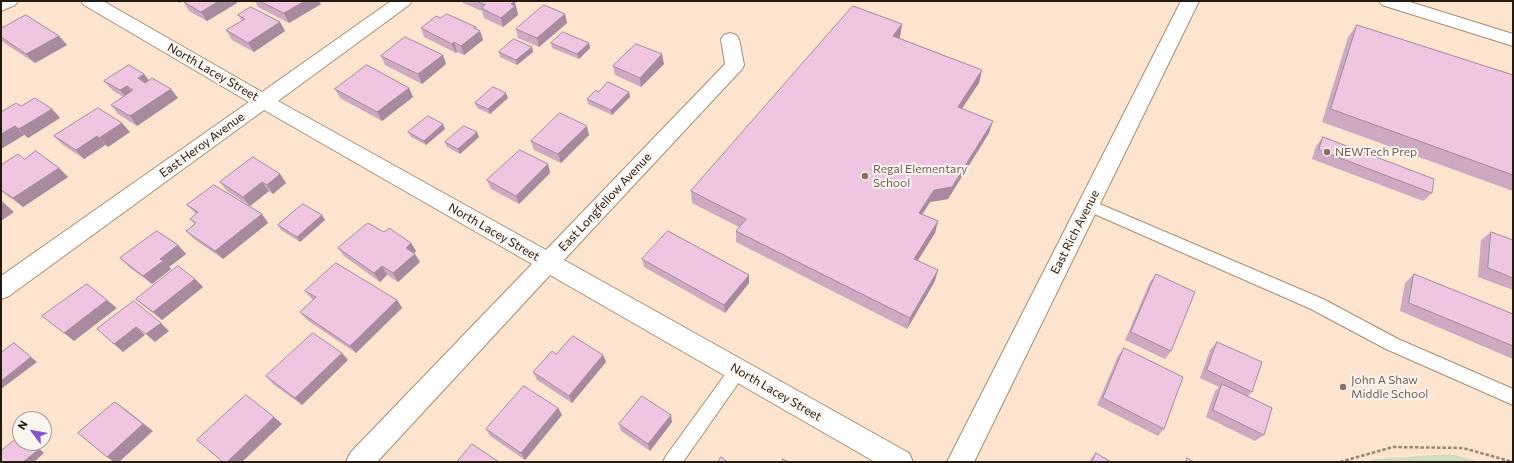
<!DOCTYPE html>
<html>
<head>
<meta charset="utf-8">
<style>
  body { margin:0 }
  #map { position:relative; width:1514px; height:463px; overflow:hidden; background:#fce4ce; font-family:Commissioner,sans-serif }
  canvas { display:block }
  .frame { position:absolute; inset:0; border:2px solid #251a10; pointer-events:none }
  .north { position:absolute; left:12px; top:411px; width:40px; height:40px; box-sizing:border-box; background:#fbf5ef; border:1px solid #a59d96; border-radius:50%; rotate:302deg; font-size:11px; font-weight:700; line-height:16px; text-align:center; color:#251a10 }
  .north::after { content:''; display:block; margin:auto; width:14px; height:18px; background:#8857d0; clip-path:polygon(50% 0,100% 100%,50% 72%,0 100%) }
</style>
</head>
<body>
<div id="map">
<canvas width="1514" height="463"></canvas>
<div class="frame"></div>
<div class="north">N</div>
</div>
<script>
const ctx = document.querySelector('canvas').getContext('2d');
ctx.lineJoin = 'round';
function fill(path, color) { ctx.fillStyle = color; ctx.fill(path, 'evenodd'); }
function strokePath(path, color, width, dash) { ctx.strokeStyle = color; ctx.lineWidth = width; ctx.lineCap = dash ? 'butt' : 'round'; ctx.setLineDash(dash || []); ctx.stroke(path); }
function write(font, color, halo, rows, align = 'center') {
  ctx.font = font + ' Commissioner,sans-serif'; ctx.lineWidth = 4; ctx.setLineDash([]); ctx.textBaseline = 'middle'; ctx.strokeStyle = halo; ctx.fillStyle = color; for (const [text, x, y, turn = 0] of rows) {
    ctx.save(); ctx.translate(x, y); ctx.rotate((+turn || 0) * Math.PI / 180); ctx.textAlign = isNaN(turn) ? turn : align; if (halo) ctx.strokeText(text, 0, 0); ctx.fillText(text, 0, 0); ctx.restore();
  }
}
fill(new Path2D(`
  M1451,454l29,8h-113l8,-3z`), '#d2dcc1');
const lane = new Path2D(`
  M1088,199l235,100 75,40 115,50v16l-127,-56 -75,-40 -228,-100 -2,-4 2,-4z
  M738,362l6,3 2,5 -2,5 -61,87h-20l3,-6 66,-91z`);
const street = new Path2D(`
  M1,1h17l-3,4 -14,6z
  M81,1h22l159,91 129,-91h21l-3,4 -131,96 268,149 179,-186 -4,-25 3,-4 6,-2 6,2 3,4 5,26 -2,4 -178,191 345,193 4,9h-38l-325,-187 -173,187h-31l4,-9 182,-189 -268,-154 -255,186 -8,3v-23l248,-174 -165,-97z
  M1181,1h18l-225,461h-27z
  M1379,1h28l106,33v12l-131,-41z`);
strokePath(lane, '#a98c73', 2);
strokePath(street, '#a98c73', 2);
strokePath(new Path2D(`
  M1340,462l53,-15 70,1 50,14`), '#968474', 2.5, [3.5, 2]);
fill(lane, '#fff');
fill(street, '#fff');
fill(new Path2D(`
  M183,1h53l1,2 -30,18 -18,-10z
  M255,1h64l2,3 -32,19 -31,-16z
  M463,1h51l4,14 -15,12 -19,-9 -2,-7 -19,-8z
  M565,14l2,9 -28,24 -21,-9 -2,-9z
  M238,15l42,7 5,9 -31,21 -22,-12 -6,-10 16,-9z
  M440,18l36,9v2l4,2 3,9 -19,15 -7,-3 -1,1 -32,-16 -3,-9z
  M902,24l-2,13 -1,1 83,32 -3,13 -17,25 27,25 -41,66 -18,3 -8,12 16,7 -3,12 -17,27 17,21 -28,48 -171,-87v-11l3,-4 -47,-24 -1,-12z
  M1357,25l156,50v116l-191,-69 26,-85z
  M1,29l58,7 8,9 -32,18 -32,-21 -2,-2z
  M551,43h38l1,5 -11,11 -27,-11z
  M499,52h34l-16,13 -17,-8z
  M443,55l3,9 -24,20 -37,-19 -4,-9z
  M664,64l-23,23 -26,-12 -2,-9z
  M144,74l5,6 29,18 -41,28 -19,-12 -7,-9 12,-8 -11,-7 -8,-9z
  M409,88l4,9 -31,24 -42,-23 -5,-9z
  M598,92h31l1,5 -18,18 -24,-11 -1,-5z
  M508,98l-18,16 -13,-6 -2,-5z
  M21,106l31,3 8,9 -32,20 -4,-3 -23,14v-37z
  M445,129l-19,16 -15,-8 -3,-5z
  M130,132l-22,15 -3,-2 -21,14 -21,-14 -9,-9z
  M589,135l-28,28 -27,-13 -3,-9z
  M479,137l-19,17 -13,-7 -2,-5z
  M1323,137l109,56 -9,8 -111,-42 4,-13z
  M24,159l35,9 9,9 -45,30 -22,-16v-26z
  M548,164l2,9 -31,31 -28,-15 -4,-9z
  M280,174l6,9 -13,11 -4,-3 -19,15 -23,-15 -7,-9z
  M187,205l75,9 6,9 -45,36 -29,-20 -8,-8 9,-7 -5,-5 6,-5z
  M322,215l3,5 -25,22 -19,-12 -3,-5z
  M384,232l27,11 5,8 -2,2 6,9 -22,20 -11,-7 -7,7 -36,-26 -6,-8z
  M1491,232l22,8v50l-35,-13 3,-37z
  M178,245l8,9 -17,13 2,2 -19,15 -23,-17 -9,-9z
  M642,259l107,24 -24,30 -81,-46z
  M1156,274l15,77 -6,8 -40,-19 25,-58z
  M1414,274l99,40v45l-113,-48 5,-28z
  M195,279l8,8 -41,33 -17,-13 -9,-8z
  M305,291l92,9 5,8 -46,45 -49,-33 -7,-8 13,-12 -1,-1z
  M1217,342l35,50 -4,4 16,39 -9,6 -49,-24 9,-26 4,-4 -19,-9 10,-28z
  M1124,348l40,81 -6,7 -61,-31 21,-49z
  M556,354l47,1 3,7 -34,41 -35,-23 -4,-8z
  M348,360l-46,45 -29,-21 -7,-8z
  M558,408l4,7 -37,45 -35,-24 -4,-7z
  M672,422l-22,29 -29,-20 -2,-7z
  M1096,453l15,9h-22l1,-2z`), '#cea9c2');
fill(new Path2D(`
  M178,1h5l-4,2z
  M219,1h17l1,2 -30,18 -6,-9z
  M305,1h14l2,3 -32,19 -5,-10z
  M515,1l3,14 -15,12 -2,-9 10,-14z
  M565,14l2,9 -28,24 -2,-9z
  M280,22l5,9 -31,21 -6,-9z
  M902,24l-2,13 -9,11 2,-12z
  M476,27l1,6 3,-2 3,9 -19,15 -3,-9z
  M59,36l8,9 -32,18 -9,-9z
  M454,42l3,10 -1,1 -4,-9z
  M589,43l1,5 -11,11 -2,-5z
  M532,47l1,5 -16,13 -1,-5z
  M662,54l2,10 -23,23 -1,-9z
  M443,55l3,9 -24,20 -4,-10z
  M982,70l-3,13 -24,36 3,-12z
  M144,74l7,10 -5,3 -8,-9z
  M127,86l7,9 -6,4 -8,-9z
  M409,88l4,9 -31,24 -5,-9z
  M171,89l7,9 -41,28 -7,-10z
  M629,92l1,5 -18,18 -1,-5z
  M506,93l2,5 -18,16 -2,-5z
  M52,109l8,9 -32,20 -9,-9z
  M993,121l-4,12 -41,66 -18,3 -14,22 3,-11 15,-23z
  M122,123l8,9 -22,15 -9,-9z
  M443,124l2,5 -19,16 -2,-4z
  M15,126l9,9 -23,14v-15z
  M587,126l2,9 -28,28 -3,-9z
  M477,132l2,5 -19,17 -2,-5z
  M97,136l8,9 -21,14 -8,-9z
  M548,164l2,9 -31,31 -3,-8z
  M59,168l9,9 -45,30 -10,-9z
  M280,174l6,9 -13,11 -6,-9z
  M262,182l7,9 -19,15 -7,-9z
  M4,203l10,9 -13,9v-16z
  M262,214l6,9 -45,36 -8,-8z
  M322,215l3,5 -25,22 -3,-5z
  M938,221l-3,12 -23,37 2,-11z
  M411,243l5,8 -5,5 -5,-8z
  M178,245l8,9 -17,13 2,2 -19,15 -9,-8 17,-17z
  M415,254l5,8 -22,20 -5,-9z
  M382,266l5,9 -7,7 -6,-9z
  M938,270l-3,11 -28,48 3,-11z
  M749,275v8l-24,30 -1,-8z
  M195,279l8,8 -41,33 -9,-8z
  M107,300l10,8 -43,33 -10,-8z
  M397,300l5,8 -46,45 -6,-7z
  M161,323l8,8 -14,11 -9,-8z
  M136,327l9,8 -22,17 -9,-8z
  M14,343l23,19 -36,27v-8z
  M342,353l6,7 -46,45 -7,-7z
  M603,355l3,7 -34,41 -3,-7z
  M115,402l10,7 28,22 -34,31h-5l-7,-5z
  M558,408l4,7 -37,45 -4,-7z
  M671,415l1,7 -22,29 -2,-7z
  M274,417l8,7 -40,38h-15z
  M31,443h2l11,10 -10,9h-11z`), '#a78a9e');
const building = new Path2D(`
  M183,1h36l-18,11z
  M260,1h45l-21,12z
  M476,1h38l-3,3 4,2 -14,12 -20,-10 4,-3z
  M544,5l21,9 -28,24 -21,-9z
  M853,6l49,18 -9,12 89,34 -24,37 35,14 -41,66 -18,3 -15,23 19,8 -24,38 24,11 -28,48 -174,-87 10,-12 -55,-28z
  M251,7l29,15 -32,21 -22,-13 19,-11 -7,-4z
  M447,14l29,13 -2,1 6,3 -19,15 -7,-4 -2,2 -31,-16 15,-12 4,2z
  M26,15l33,21 -33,18 -25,-17v-8z
  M1357,25l156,50v100l-182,-66z
  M563,32l26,11 -12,11 -26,-11z
  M405,37l38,18 -25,19 -37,-18z
  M514,39l18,8 -16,13 -17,-8z
  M636,44l26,10 -22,24 -27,-12z
  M129,65l15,9 -6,4 7,5 7,-5 19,11 -41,27 -19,-11 22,-15 -6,-4 -7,4 -16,-9z
  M367,65l42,23 -32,24 -42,-23z
  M608,82l21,10 -18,18 -24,-11 9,-9 2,2z
  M493,87l13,6 -18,16 -13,-6z
  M35,98l17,11 -33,20 -4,-3 -14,8v-22l15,-9 5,3z
  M98,108l24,15 -23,15 -2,-2 -21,14 -22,-14z
  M560,113l27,13 -29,28 -27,-13z
  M428,116l15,8 -19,17 -16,-9z
  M464,126l13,6 -19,17 -13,-7z
  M1323,137l111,42 -2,14 -113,-43z
  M520,150l28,14 -32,32 -29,-16z
  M36,151l23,17 -46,30 -12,-8v-25l17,-11 6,5z
  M253,157l27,17 -13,11 -5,-3 -19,15 -23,-15z
  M214,185l48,29 -47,37 -29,-20 10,-8 -6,-4 8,-7 -11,-7z
  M1,201l3,2 -3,2z
  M303,204l19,11 -25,22 -19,-12z
  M368,223l16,9 5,-4 22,15 -5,5 9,6 -22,19 -11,-7 -8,7 -36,-25z
  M157,231l21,14 -18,14 3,2 -20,15 -23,-18z
  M668,231l81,44 -25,30 -82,-46z
  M1491,232l22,8v38l-25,-10z
  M336,263l61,37 -47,46 -50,-34 16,-15 -11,-6z
  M178,266l17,13 -42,33 -17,-13z
  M1156,274l39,18 -24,59 -40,-19z
  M1414,274l99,40v32l-104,-43z
  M87,284l20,16 -43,33 -22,-17z
  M134,301l27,22 -15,11 -10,-7 -22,17 -17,-15z
  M313,333l29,20 -47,45 -29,-22z
  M573,336l30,19 -34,41 -36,-24 19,-21 4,3z
  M1217,342l45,20 -10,30 -45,-22z
  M14,343l17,14 -30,24v-28z
  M1124,348l59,29 -19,52 -61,-31z
  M1222,384l50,24 -8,27 -51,-25z
  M524,386l34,22 -37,45 -35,-24z
  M246,395l28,22 -47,45h-4l-26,-22z
  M642,396l29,19 -23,29 -29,-20z
  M115,402l28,22 -36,33 -29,-24z
  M20,436v7h11l7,7 -15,12h-22v-11z
  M472,444l27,18h-42z
  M1096,453l15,9h-19z
  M721,457l7,5h-10z
  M1187,458l7,4h-8z
  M783,459l6,3h-7z`);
fill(building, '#efc5e1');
strokePath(building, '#a78a9e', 1);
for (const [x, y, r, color] of [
  [1327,152,4,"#8d6e63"],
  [865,176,4,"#8d6e63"],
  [1343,387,4,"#8d6e63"]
]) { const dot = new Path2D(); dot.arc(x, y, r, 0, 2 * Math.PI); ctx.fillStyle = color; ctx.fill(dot); strokePath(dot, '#fbf5ef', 1.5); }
write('12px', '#251a10', '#fbf5ef', [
  ["North Lacey Street",213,72,30],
  ["East Heroy Avenue",202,145,-36],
  ["East Longfellow Avenue",605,202,-47],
  ["North Lacey Street",494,232,30],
  ["East Rich Avenue",1075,232,-63],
  ["North Lacey Street",776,392,30]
]);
write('12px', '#785e54', '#fbf5ef', [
  ["NEWTech Prep",1335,152],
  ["Regal Elementary",873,169],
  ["School",873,183],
  ["John A Shaw",1351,380],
  ["Middle School",1351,394]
], 'left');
</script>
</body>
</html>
